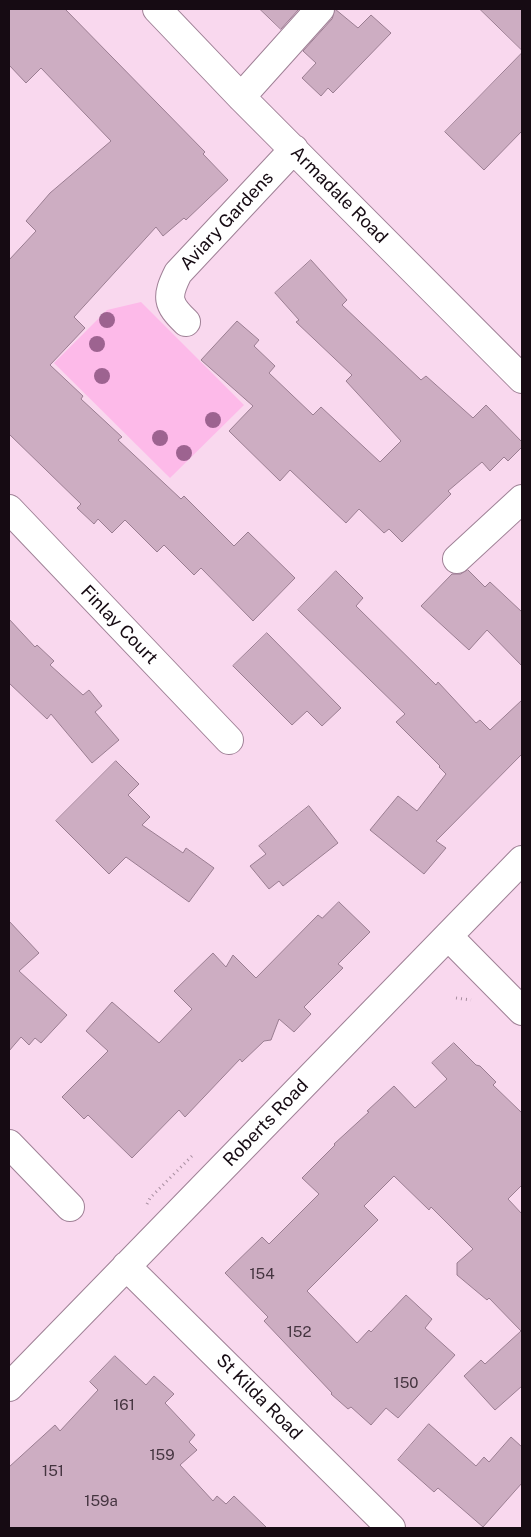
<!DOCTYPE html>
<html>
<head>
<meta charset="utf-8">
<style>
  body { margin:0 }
  #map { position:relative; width:531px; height:1537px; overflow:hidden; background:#f9d8ee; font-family:"Public Sans",sans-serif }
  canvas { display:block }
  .frame { position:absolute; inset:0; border:10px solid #160b13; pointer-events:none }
</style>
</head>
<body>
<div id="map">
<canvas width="531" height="1537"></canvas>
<div class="frame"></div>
</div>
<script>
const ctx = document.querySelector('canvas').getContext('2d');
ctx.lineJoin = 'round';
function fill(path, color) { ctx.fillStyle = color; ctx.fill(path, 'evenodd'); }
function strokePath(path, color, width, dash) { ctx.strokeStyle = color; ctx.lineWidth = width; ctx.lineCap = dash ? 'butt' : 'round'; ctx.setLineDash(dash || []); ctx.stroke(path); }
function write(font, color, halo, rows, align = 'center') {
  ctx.font = font + ' "Public Sans",sans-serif'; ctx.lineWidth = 4; ctx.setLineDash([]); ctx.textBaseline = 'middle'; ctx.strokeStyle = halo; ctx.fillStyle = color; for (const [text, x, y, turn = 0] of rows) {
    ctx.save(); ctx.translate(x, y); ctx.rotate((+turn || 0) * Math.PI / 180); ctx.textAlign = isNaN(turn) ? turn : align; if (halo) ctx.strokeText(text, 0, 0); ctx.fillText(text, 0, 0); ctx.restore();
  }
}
fill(new Path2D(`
  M141,302l103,103 -74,73 -116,-115 53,-53z`), '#fdbae9');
const building = new Path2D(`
  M9,9h56l140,143 -2,2 25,26 -42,40 -2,-2 -21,18 -7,-9 -82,90 11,11 -35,37 33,31 -2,3 41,38 -4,3 63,59 3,-3 50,50 14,-14 47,46 -42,43 -52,-53 -7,7 -30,-30 -7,7 -32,-32 -13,13 -14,-14 -4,5 -17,-16 4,-4 -72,-70v-174l27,-29 -10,-10 24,-28 61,-52 -70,-73 -15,15 -17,-18z
  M260,9h39l-18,20z
  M335,9l23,19 13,-13 20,18 -58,60 -5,-5 -7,8 -19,-18 14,-15 -13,-12 29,-32z
  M480,9h42v41z
  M522,53v78l-38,39 -39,-38z
  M311,260l36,40 -5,5 79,75 5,-4 47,42 13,-13 36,37v5l-14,14 -4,-4 -14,14 -8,-9 -34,29 3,3 -49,48 -13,-13 -5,4 -25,-24 -13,14 -56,-53 -10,11 -51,-50 24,-25 -52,-46 36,-39 22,19 -5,6 21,20 -6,7 44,42 8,-8 59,55 21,-21 -55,-60 6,-6 -56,-53 3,-2 -24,-27z
  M468,570l17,17 5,-5 32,30v54l-35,-36 -18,20 -48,-44 31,-32h8z
  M336,571l27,27 -7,8 80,79 2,-3 38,41 4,-3 10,10 32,-30v54l-86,87 10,7 -22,26 -54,-44 28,-34 19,15 29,-37 -7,-7 1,-1 -44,-44 9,-8 -107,-104z
  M9,619l26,28 2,-2 17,16 -4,4 33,30 6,-5 13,16 -7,6 24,28 -27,23 -41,-49 -4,5 -38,-36z
  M267,633l74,75 -19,18 -15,-15 -15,14 -59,-59z
  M116,761l23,23 -11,11 22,22 -8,8 41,28 3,-5 28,20 -25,34 -63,-45 -17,17 -53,-53z
  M309,806l29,37 -55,43 -4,-5 -10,8 -19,-23 16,-12 -7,-8z
  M339,902l31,30 -32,32 5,4 -39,39 7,7 -17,18 -15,-13 -8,21 -7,1 -22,21 -2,-3 -55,58 -6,-7 -47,48 -44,-43 -4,4 -22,-22 46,-46 -22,-20 26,-29 47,41 33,-34 -18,-18 39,-38 13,14 7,-12 23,23 62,-63 4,3z
  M9,921l30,32 -20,18 48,44 -26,28 -6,-5 -6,7 -8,-8 -12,14z
  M454,1043l22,22 4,1 16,16 -3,3 29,28v72l-14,14 14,15v172l-27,24 -31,-34 17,-16 4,4 36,-33 -32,-33 -2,2 -30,-25v-12l16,-14 -42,-42 -2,3 -35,-34 -30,30 14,14 -71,71 50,52 12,-13 2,2 35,-37 26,24 -7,9 30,27 -57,63 -12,-10 -15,17 -20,-18 -3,2 -17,-15 1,-1 -68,-72 4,-4 -43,-44 37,-36 7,7 50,-50 -17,-16 33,-33 -1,-1 35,-32 -2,-1 27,-25 21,22 32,-29 -15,-16z
  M115,1356l31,29 8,-9 20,18 -9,9 30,32 -6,7 8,8 -17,15 33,36 4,-5 9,8 8,-8 33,32h-258v-61l46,-42 5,6 38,-41 -8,-8z
  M429,1424l47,42 8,-9 5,5 22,-25 11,10v36l-39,44 -45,-39 -4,4 -36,-32z`);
fill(building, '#cdadc2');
strokePath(building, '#9a7d91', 1);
const minor = new Path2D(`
  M157,9l84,88 281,282
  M241,97l79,-88
  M186,322c-19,-18 -20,-25 -8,-49l116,-124
  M9,509l220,231
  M457,559l65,-60
  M448,936l74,75
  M9,1144l61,63
  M126,1266l265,262
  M9,1387l513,-527`);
strokePath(minor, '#9f8196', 30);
strokePath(new Path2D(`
  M456,998l15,2
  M147,1204l3,-6 42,-42`), '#a68d9e', 3, [1, 4]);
strokePath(minor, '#fff', 28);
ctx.fillStyle = '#9d6390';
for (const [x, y] of [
  [107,320],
  [97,344],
  [102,376],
  [213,420],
  [160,438],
  [184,453]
]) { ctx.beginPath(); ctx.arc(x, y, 8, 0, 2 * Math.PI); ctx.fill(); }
write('15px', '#44343f', null, [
  ["154",262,1274],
  ["152",299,1332],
  ["150",406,1383],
  ["161",124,1405],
  ["159",162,1455],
  ["151",53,1471],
  ["159a",101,1501]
]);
write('18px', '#160b13', '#fff', [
  ["Armadale Road",339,195,45],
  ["Aviary Gardens",227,221,-47],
  ["Finlay Court",119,625,46],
  ["Roberts Road",266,1123,-46],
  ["St Kilda Road",259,1397,45]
]);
</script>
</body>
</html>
